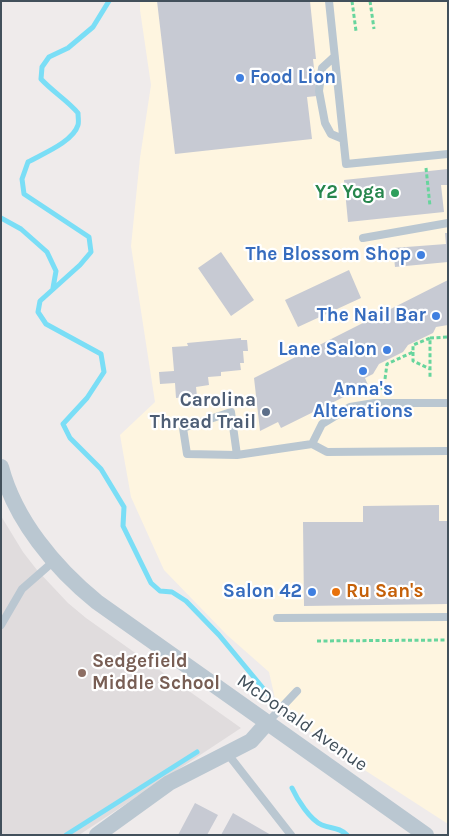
<!DOCTYPE html>
<html>
<head>
<meta charset="utf-8">
<style>
  body { margin:0 }
  #map { position:relative; width:449px; height:836px; overflow:hidden; background:#efebeb; font-family:Karla,sans-serif }
  canvas { display:block }
  .frame { position:absolute; inset:0; border:2px solid #42505b; pointer-events:none }
</style>
</head>
<body>
<div id="map">
<canvas width="449" height="836"></canvas>
<div class="frame"></div>
</div>
<script>
const ctx = document.querySelector('canvas').getContext('2d');
ctx.lineJoin = 'round';
function fill(path, color) { ctx.fillStyle = color; ctx.fill(path, 'evenodd'); }
function strokePath(path, color, width, dash) { ctx.strokeStyle = color; ctx.lineWidth = width; ctx.lineCap = dash ? 'butt' : 'round'; ctx.setLineDash(dash || []); ctx.stroke(path); }
function write(font, color, halo, rows, align = 'center') {
  ctx.font = font + ' Karla,sans-serif'; ctx.lineWidth = 4.5; ctx.setLineDash([]); ctx.textBaseline = 'middle'; ctx.strokeStyle = halo; ctx.fillStyle = color; for (const [text, x, y, turn = 0] of rows) {
    ctx.save(); ctx.translate(x, y); ctx.rotate((+turn || 0) * Math.PI / 180); ctx.textAlign = isNaN(turn) ? turn : align; if (halo) ctx.strokeText(text, 0, 0); ctx.fillText(text, 0, 0); ctx.restore();
  }
}
fill(new Path2D(`
  M140,1h308v823l-119,-77 -53,-44 -7,-31 -42,-37 -63,-65 -33,-73 -11,-62 35,-33 -24,-156 9,-88 11,-73 -11,-75z`), '#fef5e0');
fill(new Path2D(`
  M1,516l22,36 14,18 31,33 18,15 155,110 -162,107h-78z`), '#e0dcdd');
strokePath(new Path2D(`
  M109,1l-16,26 -25,21 -19,9 -7,10 -1,12c12,13 26,21 37,34 0,4 1,9 0,12 -5,17 -36,29 -50,37l-6,17 2,15 65,43 2,15 -11,13 -40,36 -2,11 8,12 55,30 3,18 -17,26 -24,26 7,14 31,31 23,38 -1,19 28,57 9,8 12,1 14,9 33,34 48,58
  M1,218l20,11 26,23 9,19 -3,17
  M292,788c5,11 18,32 30,37 10,4 17,2 25,10
  M66,835l131,-83`), '#7adef6', 5);
fill(new Path2D(`
  M157,1h153l6,58h-3l4,37 -10,1 5,42 -137,15z
  M448,169v16h-7l3,27 -96,10 -4,-42z
  M445,233h3v29l-53,5 -2,-19 53,-4z
  M221,252l33,48 -23,16 -33,-48z
  M349,270l12,28 -63,29 -13,-27z
  M448,280v45l-12,2 -3,6 -25,12 -5,7 -24,12 -6,10 -8,4 3,7 -87,43 -3,-6 -18,9 -6,-53z
  M241,338v2h6l1,11h-5l1,12h-4l1,7 -20,2v4l-13,1 1,8 -13,2 1,9 -21,2 -1,-15 -15,1 -1,-12 15,-1 -2,-24 16,-1 -1,-3z
  M439,505v16h9v83l-144,2 -1,-84h60v-16z
  M195,803l23,12 -11,20h-29z
  M233,813l38,22h-50z`), '#c7cad3');
strokePath(new Path2D(`
  M352,1l4,30
  M370,1l4,28
  M426,168l4,38
  M430,338l18,-1
  M413,352v9l17,8
  M382,379v12
  M385,379l2,-15 26,-12v-7l17,-7v40
  M317,641l131,-1`), '#67d59d', 3, [4, 2.5]);
strokePath(new Path2D(`
  M329,1l17,163 102,-10
  M334,57l-12,11 -3,23 6,32 6,11 12,5
  M363,238l85,-15
  M312,444l15,8 121,-1
  M237,455l-6,-43 -48,16 4,26 50,1 75,-11 10,-20 28,-17 24,-4h74
  M277,618l171,-1
  M1,625l21,-36 32,-28
  M267,723l30,-32
  M227,753l64,82`), '#bac7d1', 8);
strokePath(new Path2D(`
  M1,467c14,53 54,101 96,135l329,233
  M97,835l72,-52 82,-42 16,-18`), '#bac7d1', 16);
for (const [x, y, r, color] of [
  [240,78,5,"#3f7fe0"],
  [395,193,5,"#2e9e5b"],
  [421,255,5,"#3f7fe0"],
  [436,316,5,"#3f7fe0"],
  [387,350,5,"#3f7fe0"],
  [363,371,5,"#3f7fe0"],
  [266,412,5,"#5c6f8a"],
  [312,592,5,"#3f7fe0"],
  [336,592,5,"#e8710a"],
  [82,673,5,"#8d6e63"]
]) { const dot = new Path2D(); dot.arc(x, y, r, 0, 2 * Math.PI); ctx.fillStyle = color; ctx.fill(dot); strokePath(dot, '#fff', 2); }
write('bold 19px', '#366cbe', '#fff', [
  ["Food Lion",250,78,"left"],
  ["The Blossom Shop",411,255],
  ["The Nail Bar",426,316],
  ["Lane Salon",377,350],
  ["Anna's",363,390,"center"],
  ["Alterations",363,412,"center"],
  ["Salon 42",302,592]
], 'right');
write('bold 19px', '#27864d', '#fff', [
  ["Y2 Yoga",385,193]
], 'right');
write('bold 19px', '#4e5e75', '#fff', [
  ["Carolina",256,401],
  ["Thread Trail",256,423]
], 'right');
write('bold 19px', '#c56008', '#fff', [
  ["Ru San's",346,592]
], 'left');
write('bold 19px', '#785e54', '#fff', [
  ["Sedgefield",92,662],
  ["Middle School",92,684]
], 'left');
write('19px', '#42505b', '#fff', [
  ["McDonald Avenue",302,723,35]
]);
</script>
</body>
</html>
